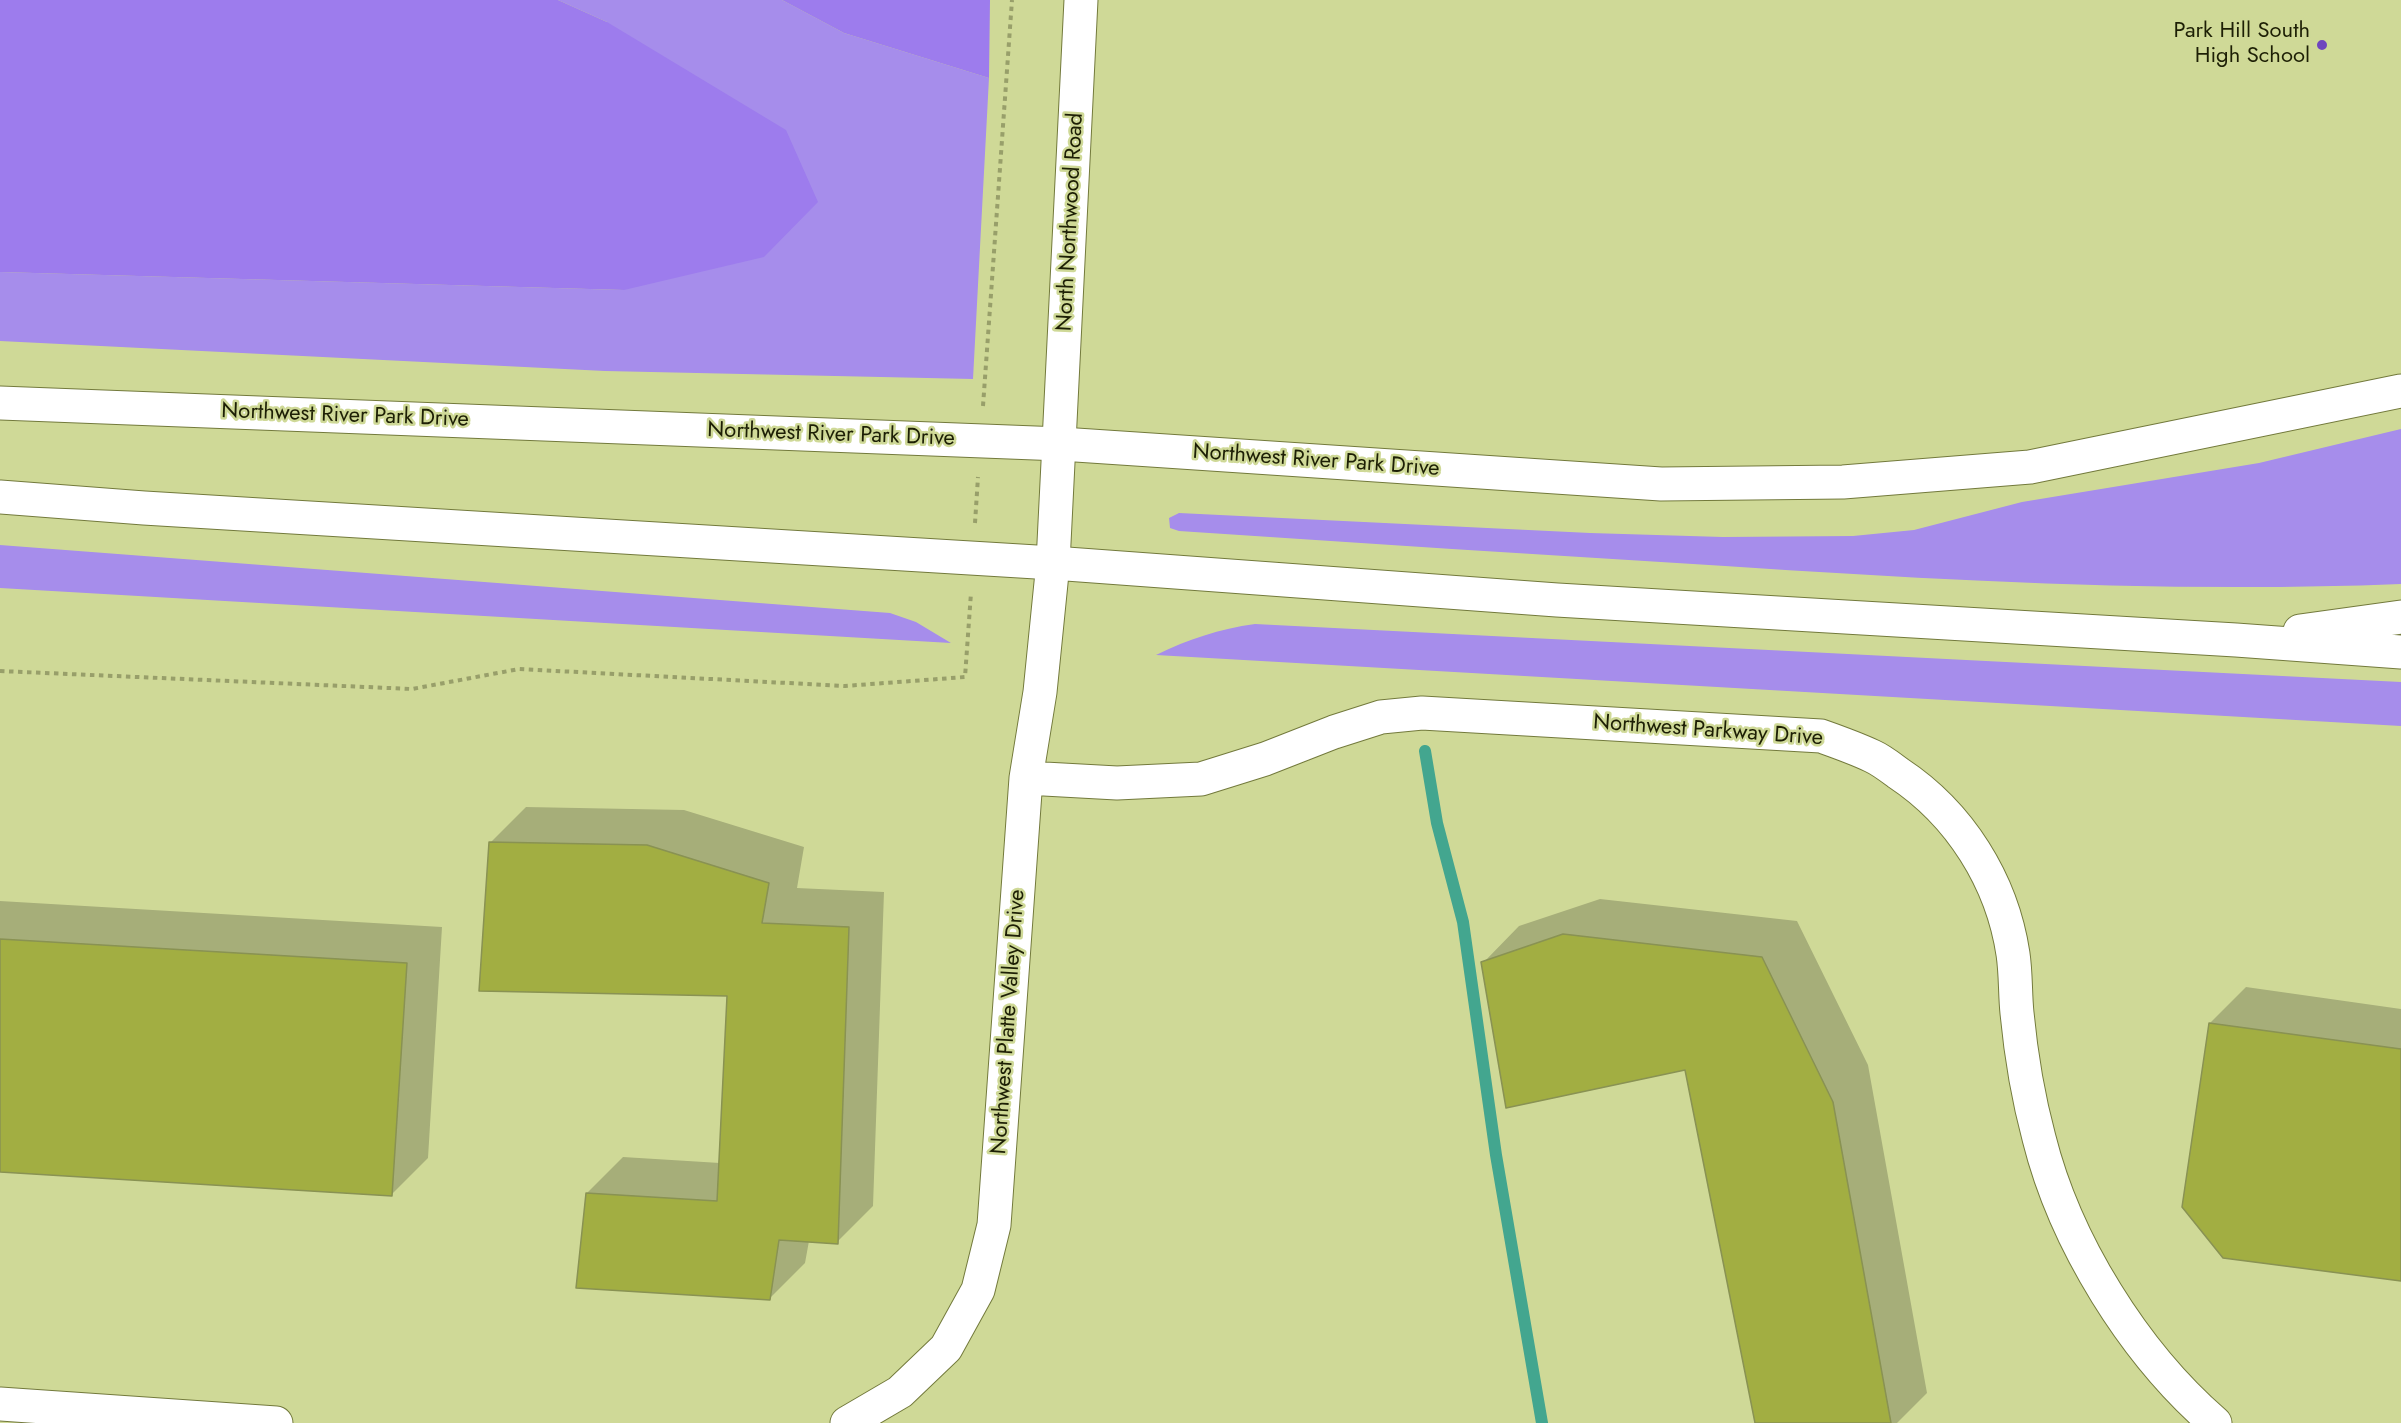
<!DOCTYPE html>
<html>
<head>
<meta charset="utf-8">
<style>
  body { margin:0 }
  canvas { display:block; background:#cfd997 }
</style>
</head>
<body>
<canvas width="2401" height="1423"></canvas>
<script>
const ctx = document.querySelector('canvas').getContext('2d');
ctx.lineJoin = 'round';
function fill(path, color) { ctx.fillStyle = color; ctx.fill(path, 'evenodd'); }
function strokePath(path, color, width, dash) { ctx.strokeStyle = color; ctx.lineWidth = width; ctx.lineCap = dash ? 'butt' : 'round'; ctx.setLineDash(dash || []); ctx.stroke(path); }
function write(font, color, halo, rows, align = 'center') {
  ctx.font = font + ' Jost,sans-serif'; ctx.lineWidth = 5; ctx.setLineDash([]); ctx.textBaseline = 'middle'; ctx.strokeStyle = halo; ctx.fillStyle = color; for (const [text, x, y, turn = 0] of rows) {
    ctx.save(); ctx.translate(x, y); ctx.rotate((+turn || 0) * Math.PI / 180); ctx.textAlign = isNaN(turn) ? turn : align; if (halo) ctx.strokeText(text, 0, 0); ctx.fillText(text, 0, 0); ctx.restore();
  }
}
fill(new Path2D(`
  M558,0h224l62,33 145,45 -16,301 -368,-8 -605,-30v-69l624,18 -17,-268z
  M2401,429v155c-225,9 -451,-3 -676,-18 -182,-11 -364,-23 -546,-35l-9,-3 -1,-10 10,-5 411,20 133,4 130,-1 61,-6 108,-28 237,-39z
  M0,545l890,68 26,9 35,21 -951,-55z
  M1255,624l1146,58v44l-1245,-71c33,-16 63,-26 99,-31z`), '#a68deb');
fill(new Path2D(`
  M0,0h558l49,22 179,108 32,72 -54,55 -140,33 -624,-18z
  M782,0h208l-1,78 -145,-45z`), '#9d7ced');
fill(new Path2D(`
  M526,807l158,3 120,37 -7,41 87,4 -11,314 -36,36 -28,-1 -4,22 -36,36 -182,-106 36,-36 97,6 9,-169 -239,-151z
  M1600,899l197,22 71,144 59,328 -30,30h-141l-70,-355 -203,-105 36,-37z
  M0,901l442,26 -14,231 -36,36 -392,-23z
  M2246,987l155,22v270l-191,-256z`), '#0003');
strokePath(new Path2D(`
  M1425,751l12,72 26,99 33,233 46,268`), '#43a68f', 12);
const building = new Path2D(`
  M489,842l158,3 122,38 -7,40 87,4 -11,317 -59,-4 -9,60 -194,-12 10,-95 131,8 10,-205 -248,-5z
  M1563,934l199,23 71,145 58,321h-136l-70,-353 -179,38 -25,-146z
  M0,939l407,24 -15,233 -392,-24z
  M2209,1023l192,26v232l-178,-23 -41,-51z`);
fill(building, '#a2ae42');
strokePath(building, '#899253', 1.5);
const street = new Path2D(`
  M1026,778l91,5 84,-4 64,-20 69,-27 47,-15 41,-4 399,23c17,6 34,12 51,20 9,4 18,11 26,17 62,41 104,108 115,181 3,20 2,40 4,59 4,42 11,84 22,125 26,104 95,215 176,285
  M0,1404l276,19
  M847,1423l53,-31 46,-44 32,-58 16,-65 32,-447 14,-86 13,-129`);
const secondary = new Path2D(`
  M1053,563l28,-563`);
const primary = new Path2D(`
  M0,403l1061,41
  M0,497l144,11 909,55`);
const highway = new Path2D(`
  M1061,444l600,40 182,-2 187,-15 371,-76
  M1053,563l504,37 679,40 165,12
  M2300,631l101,-14`);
strokePath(street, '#737a3c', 35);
strokePath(secondary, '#737a3c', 35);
strokePath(primary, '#737a3c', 35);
strokePath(highway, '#737a3c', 35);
strokePath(new Path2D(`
  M983,406l29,-406
  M975,523l3,-46
  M0,671l412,18 107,-20 326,17 120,-9 6,-84`), '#989f6a', 4, [4.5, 4.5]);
strokePath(street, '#fff', 33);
strokePath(secondary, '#fff', 33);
strokePath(primary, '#fff', 33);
strokePath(highway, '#fff', 33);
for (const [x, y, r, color] of [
  [2322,45,6,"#6f46be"]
]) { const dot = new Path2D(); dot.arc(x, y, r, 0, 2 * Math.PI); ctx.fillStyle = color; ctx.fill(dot); strokePath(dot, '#cfd997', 2); }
write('22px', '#1d1f05', '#cfd997', [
  ["Park Hill South",2310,32],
  ["High School",2310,57]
], 'right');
write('22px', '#1d1f05', '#cfd997', [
  ["North Northwood Road",1071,222,-87],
  ["Northwest River Park Drive",345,416,2],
  ["Northwest River Park Drive",831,435,2],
  ["Northwest River Park Drive",1316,461,4],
  ["Northwest Parkway Drive",1708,731,4],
  ["Northwest Platte Valley Drive",1009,1022,-86]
]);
</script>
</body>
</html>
